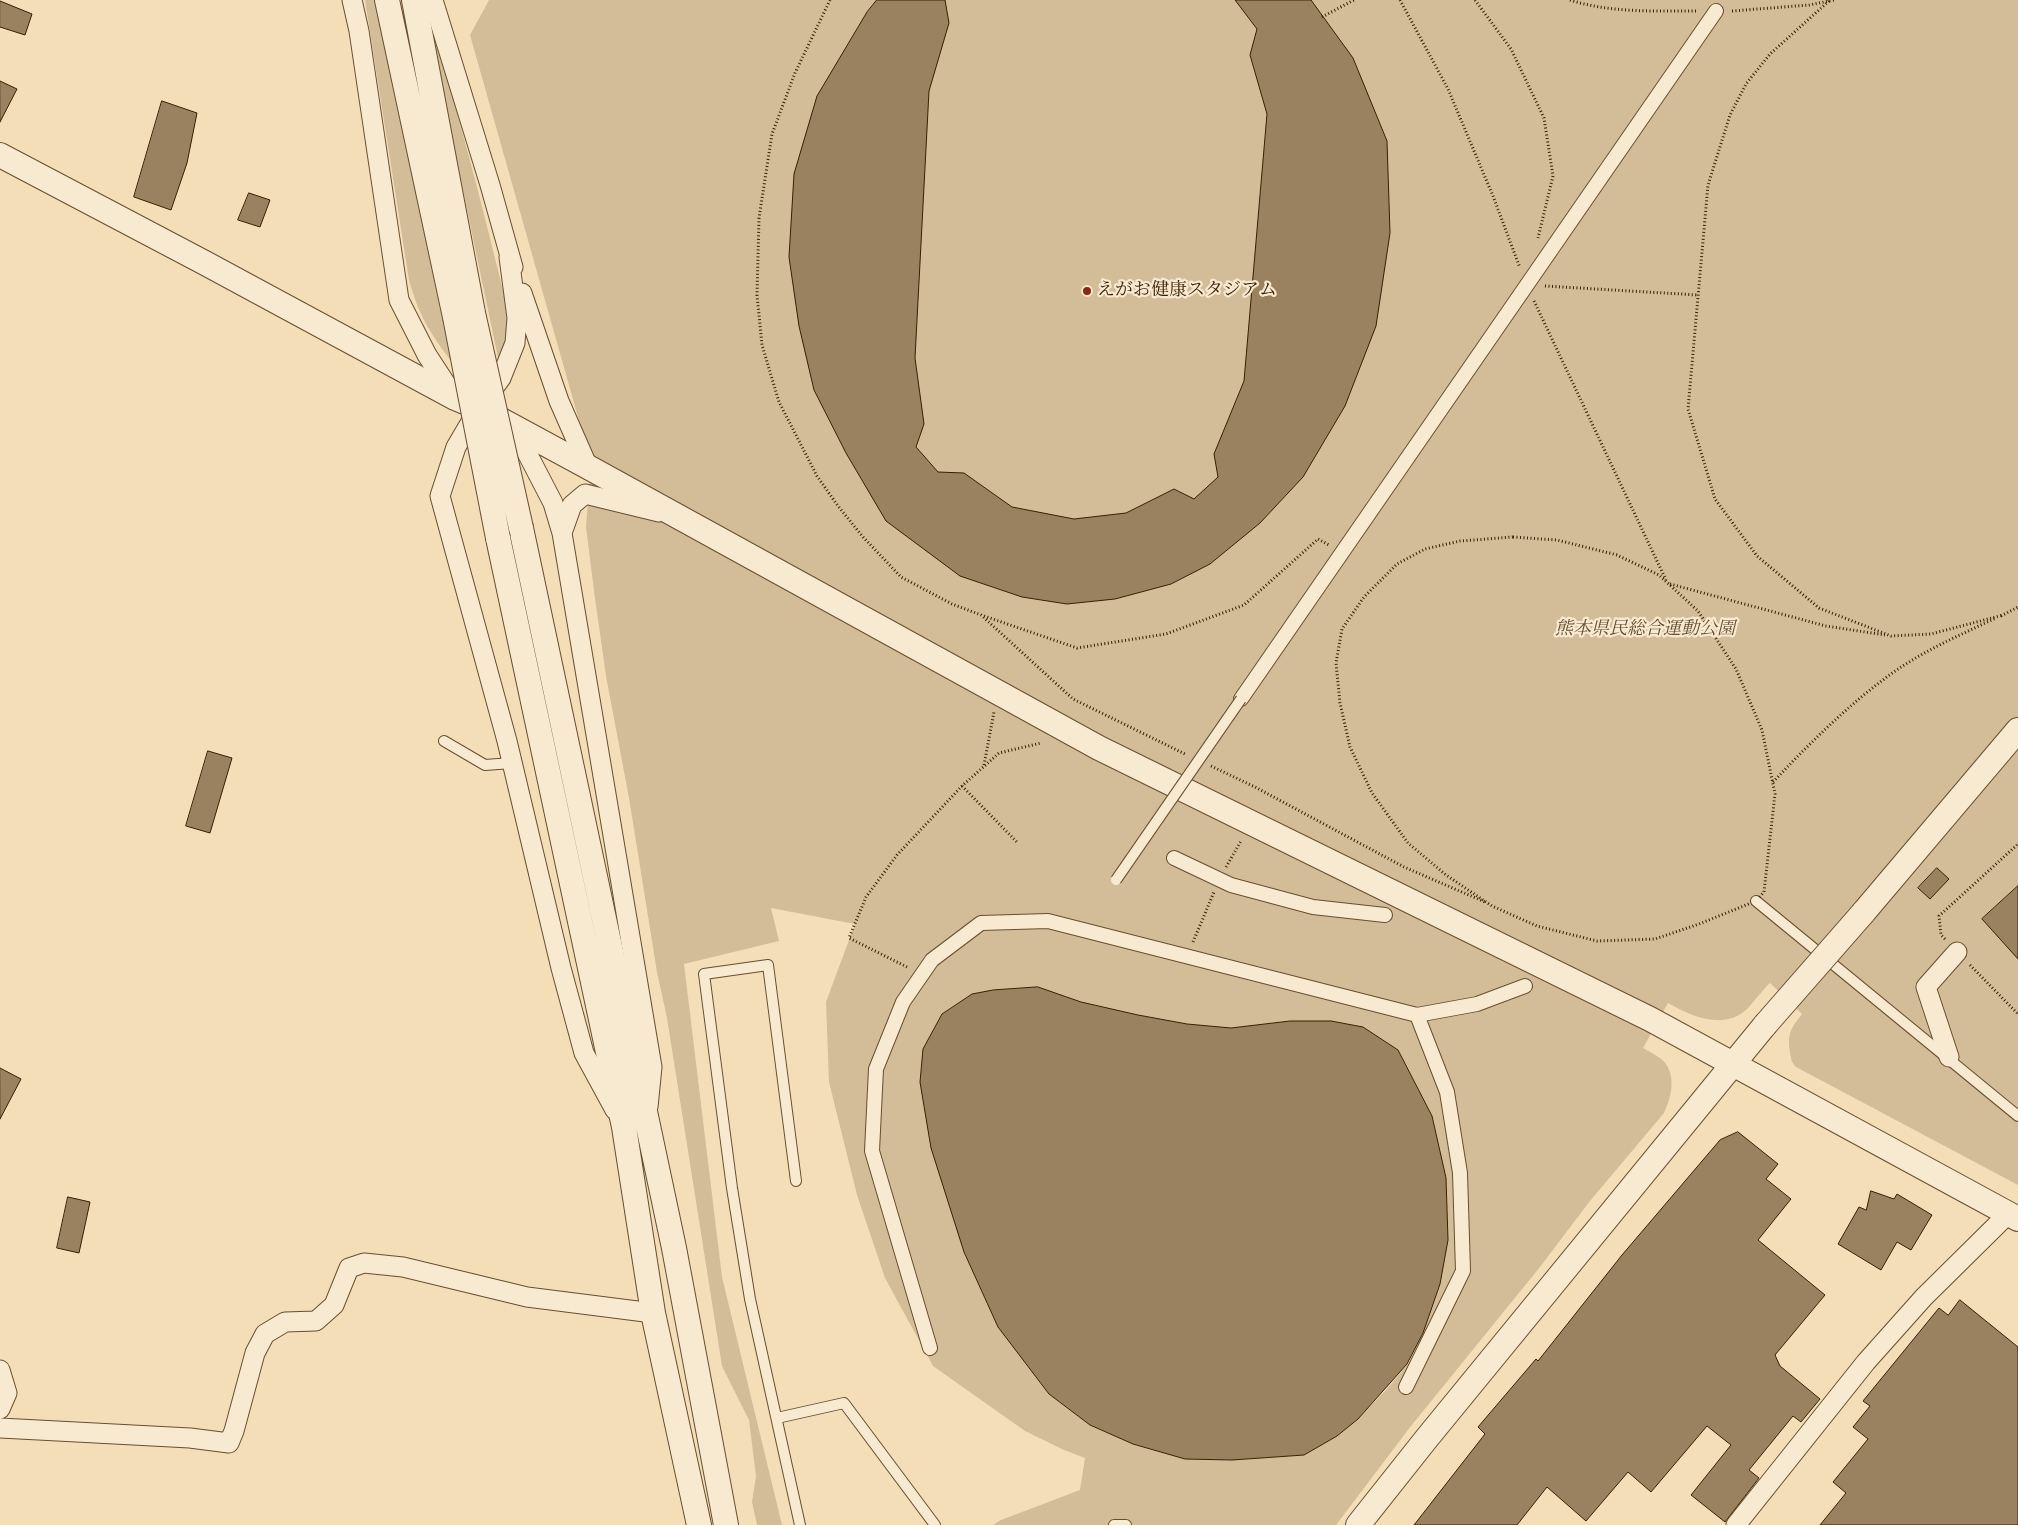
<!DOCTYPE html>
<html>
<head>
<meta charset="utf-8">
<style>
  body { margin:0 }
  canvas { display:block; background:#f3deb7 }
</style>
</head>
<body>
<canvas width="2018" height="1525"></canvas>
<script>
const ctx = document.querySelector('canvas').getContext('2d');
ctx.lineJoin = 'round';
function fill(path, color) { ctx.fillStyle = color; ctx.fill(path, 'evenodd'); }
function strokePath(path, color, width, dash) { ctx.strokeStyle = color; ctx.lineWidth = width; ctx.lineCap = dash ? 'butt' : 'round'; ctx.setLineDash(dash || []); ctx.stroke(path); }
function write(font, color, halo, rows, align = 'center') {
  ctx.font = font + ' "IM FELL English","Noto Serif JP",serif'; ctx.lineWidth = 4.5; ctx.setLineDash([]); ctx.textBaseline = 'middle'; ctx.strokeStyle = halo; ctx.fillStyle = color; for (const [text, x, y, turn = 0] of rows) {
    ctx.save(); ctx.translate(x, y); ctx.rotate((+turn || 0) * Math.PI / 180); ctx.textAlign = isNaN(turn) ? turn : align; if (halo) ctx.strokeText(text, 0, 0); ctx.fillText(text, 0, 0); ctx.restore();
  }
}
fill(new Path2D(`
  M365,0h11l75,361c-22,-30 -32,-45 -42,-81z
  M423,0c34,104 60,209 86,315l1,21 -10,31z
  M489,0h1529v1185l-222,-118c-5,-5 -5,-9 -6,-15 -3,-18 1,-24 12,-38l-32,-31c-8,7 -15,18 -23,26 -23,22 -56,7 -79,-6l-25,45c7,4 18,9 23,16 10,15 5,34 -2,49l-74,88 -50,66 -129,159 -75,99h-343l8,-5 79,-30 5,-32 -21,-8 -39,-19 -92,-65 -48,-88 -28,-83 -28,-113 -3,-80 29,-78 -84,-16 8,33 -95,23 38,313 60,248h-25l-5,-23 4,-26 -7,-56 -27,-54 -55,-348 -10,-46 -28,-174 -23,-122 -12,-85 -8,-64 5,-64 -121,-428zM993,990l194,34 44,4 59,-7h41l32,6 35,23 34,66 14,62 2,62 -8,43 -27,75 -27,32 -28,29 -21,17 -33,19 -72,5 -47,-1 -52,-15 -43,-19 -41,-31 -51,-67 -34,-75 -44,-170 3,-33 19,-35 30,-20z`), '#d3bd98');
const building = new Path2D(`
  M877,0h68l4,23 -20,68 -14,267 9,66 -8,23 22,25 26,1 48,34 62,12 52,-6 48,-24 20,10 24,-22 -4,-23 30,-73 23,-267 -17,-59 7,-26 -22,-29h76l42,58 34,83 3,92 -14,93 -31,80 -42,71 -43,46 -50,41 -39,20 -56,15 -48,5 -45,-7 -62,-21 -74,-55 -40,-68 -32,-63 -15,-64 -10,-69 5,-83 23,-78 50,-84z
  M0,1l32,13 -7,21 -25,-8z
  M0,81l17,8 -17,33z
  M162,101l35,12 -10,50 -16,47 -37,-13z
  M249,193l21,7 -10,27 -22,-7z
  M208,751l24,7 -22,75 -24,-7z
  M1937,868l12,11 -19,20 -12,-11z
  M2018,886v73l-36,-40z
  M1038,987l43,15 57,13 49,9 44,4 59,-7h41l32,6 35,23 34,66 14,62 2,62 -8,44 -17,49 -16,31 -49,55 -21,17 -33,19 -72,5 -47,-1 -52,-15 -43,-19 -41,-31 -51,-67 -34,-75 -33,-104 -11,-66 3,-33 19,-35 30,-20 21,-4z
  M0,1068l21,11 -21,40z
  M1738,1132l40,32 -12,15 25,20 -33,41 67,55 -50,60 5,11 40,33 -19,23 -8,-6 -44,54 10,8 -34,44 -34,-27 40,-50 -24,-19 -56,66 -23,-20 -42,49 -39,-34 -30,38h-103l71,-91 -7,-7 58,-68 2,2 84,-106 98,-115z
  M1871,1191l23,8 3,-5 35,21 -21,35 -14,-8 -16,28 -43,-26 21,-37 7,3z
  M68,1197l22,5 -11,51 -22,-5z
  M1960,1300l58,47v178h-198l26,-32 -13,-11 35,-43 -15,-12 17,-21 -7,-5 76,-93 9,7z`);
fill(building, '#9a8260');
strokePath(building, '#391e02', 1);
const service = new Path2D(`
  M444,741l41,24 27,-2
  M1756,901l262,215
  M796,1181l-28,-216 -64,9 28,214 18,111 50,226
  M777,1418l67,-15 91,122
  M1114,1525h12`);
const pedestrian = new Path2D(`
  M1241,699l475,-688
  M1174,858l57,27 82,22 72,8
  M930,1348l-58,-197 4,-82 27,-67 29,-42 49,-37 67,-2 369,94 60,-11 48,-18
  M1406,1387l57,-116 -3,-98 -13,-81 -30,-77`);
const minor = new Path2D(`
  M352,0l7,31 40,269 28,55 28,43
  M433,0l57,185 23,82
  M509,257l8,61 -2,25 -14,35 -22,30 -23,39 -16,49 67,245 54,227 23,85 31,57
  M522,293l37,108 29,66
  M513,426l40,77 9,30
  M1949,1057l-23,-70 31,-35
  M648,1107l4,-40 -90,-534 10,-28 13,-11 74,18
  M0,1370l7,23 -7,16
  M0,1428l190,10 39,5 5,-12 21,-78 10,-19 20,-12 31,-1 18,-16 15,-37 15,-5 39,4 124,30 126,16
  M1736,1525l130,-163 58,-65 84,-83`);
const tertiary = new Path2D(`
  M387,0l68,317
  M414,0l59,313
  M0,155l205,108 250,135 24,10 109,59 511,281 551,271 368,200
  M521,528l153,720 52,277
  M498,538l126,589 29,186 46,212
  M1863,913l155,-183
  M1358,1525l69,-87 338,-413`);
strokePath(service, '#684e2f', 12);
strokePath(pedestrian, '#684e2f', 16);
strokePath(minor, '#684e2f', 21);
strokePath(tertiary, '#684e2f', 26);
strokePath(new Path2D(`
  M830,0l-35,73 -23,61 -13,84 -2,77 5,50 17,57 38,74 21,30 25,31 38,40 51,27 29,11 92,84 114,56
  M1400,0l48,89 45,107 27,72
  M1475,0l36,49 33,69 9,58 -15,62
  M1570,0c40,13 86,11 128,11
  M1829,1l-59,53 -24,30 -16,31 -22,70 -20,224 27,90 42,57 62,52 72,28 40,-2 72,-19
  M1732,11l77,-6 25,-5
  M1322,17l32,-17
  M1545,286l153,9
  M1534,301l132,279
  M1513,537l44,3 60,15 42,20 39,36 38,58 26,61 13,64 -11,98 -8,9 -57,23 -44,15 -58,2 -60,-15 -45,-20 -46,-31 -38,-32 -36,-50 -22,-46 -10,-44 -4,-40 6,-34 22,-32 33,-33 28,-15 35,-8z
  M1670,584l156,42 59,9
  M984,616l93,32 89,-14 78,-29 74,-66 11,6
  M2001,616l17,-9
  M984,765l10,-53
  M1211,766l44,21 149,80 81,35
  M1773,782c37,-39 75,-77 118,-108 32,-23 69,-39 105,-56
  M962,786l55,56
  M1226,867l15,-26
  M1945,939l-4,-4 -2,-19 79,-72
  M1193,942l21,-50
  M1970,965l48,49
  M907,967l-58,-29 17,-41 31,-42 65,-69 37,-33 42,-10`), '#391e02', 3, [1, 2.5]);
strokePath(service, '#f7ead0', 10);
strokePath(pedestrian, '#f7ead0', 14);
strokePath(minor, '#f7ead0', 19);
strokePath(tertiary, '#f7ead0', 24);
const serviceBridge = new Path2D(`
  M1116,880l125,-181`);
const tertiaryBridge = new Path2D(`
  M473,313l48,215
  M455,317l43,221
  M1765,1025l98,-112`);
strokePath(serviceBridge, '#684e2f', 12, []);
strokePath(tertiaryBridge, '#684e2f', 26, []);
strokePath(serviceBridge, '#f7ead0', 10);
strokePath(tertiaryBridge, '#f7ead0', 24);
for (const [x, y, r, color] of [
  [1087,291,5,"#8f2418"]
]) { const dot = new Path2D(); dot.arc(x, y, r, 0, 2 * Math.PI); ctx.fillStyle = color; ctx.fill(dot); strokePath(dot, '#f7ead0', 2); }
write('18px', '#391e02', '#f7ead0', [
  ["えがお健康スタジアム",1097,291]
], 'left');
write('italic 18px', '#674e2f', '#f7ead0', [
  ["熊本県民総合運動公園",1645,630]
]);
</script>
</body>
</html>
